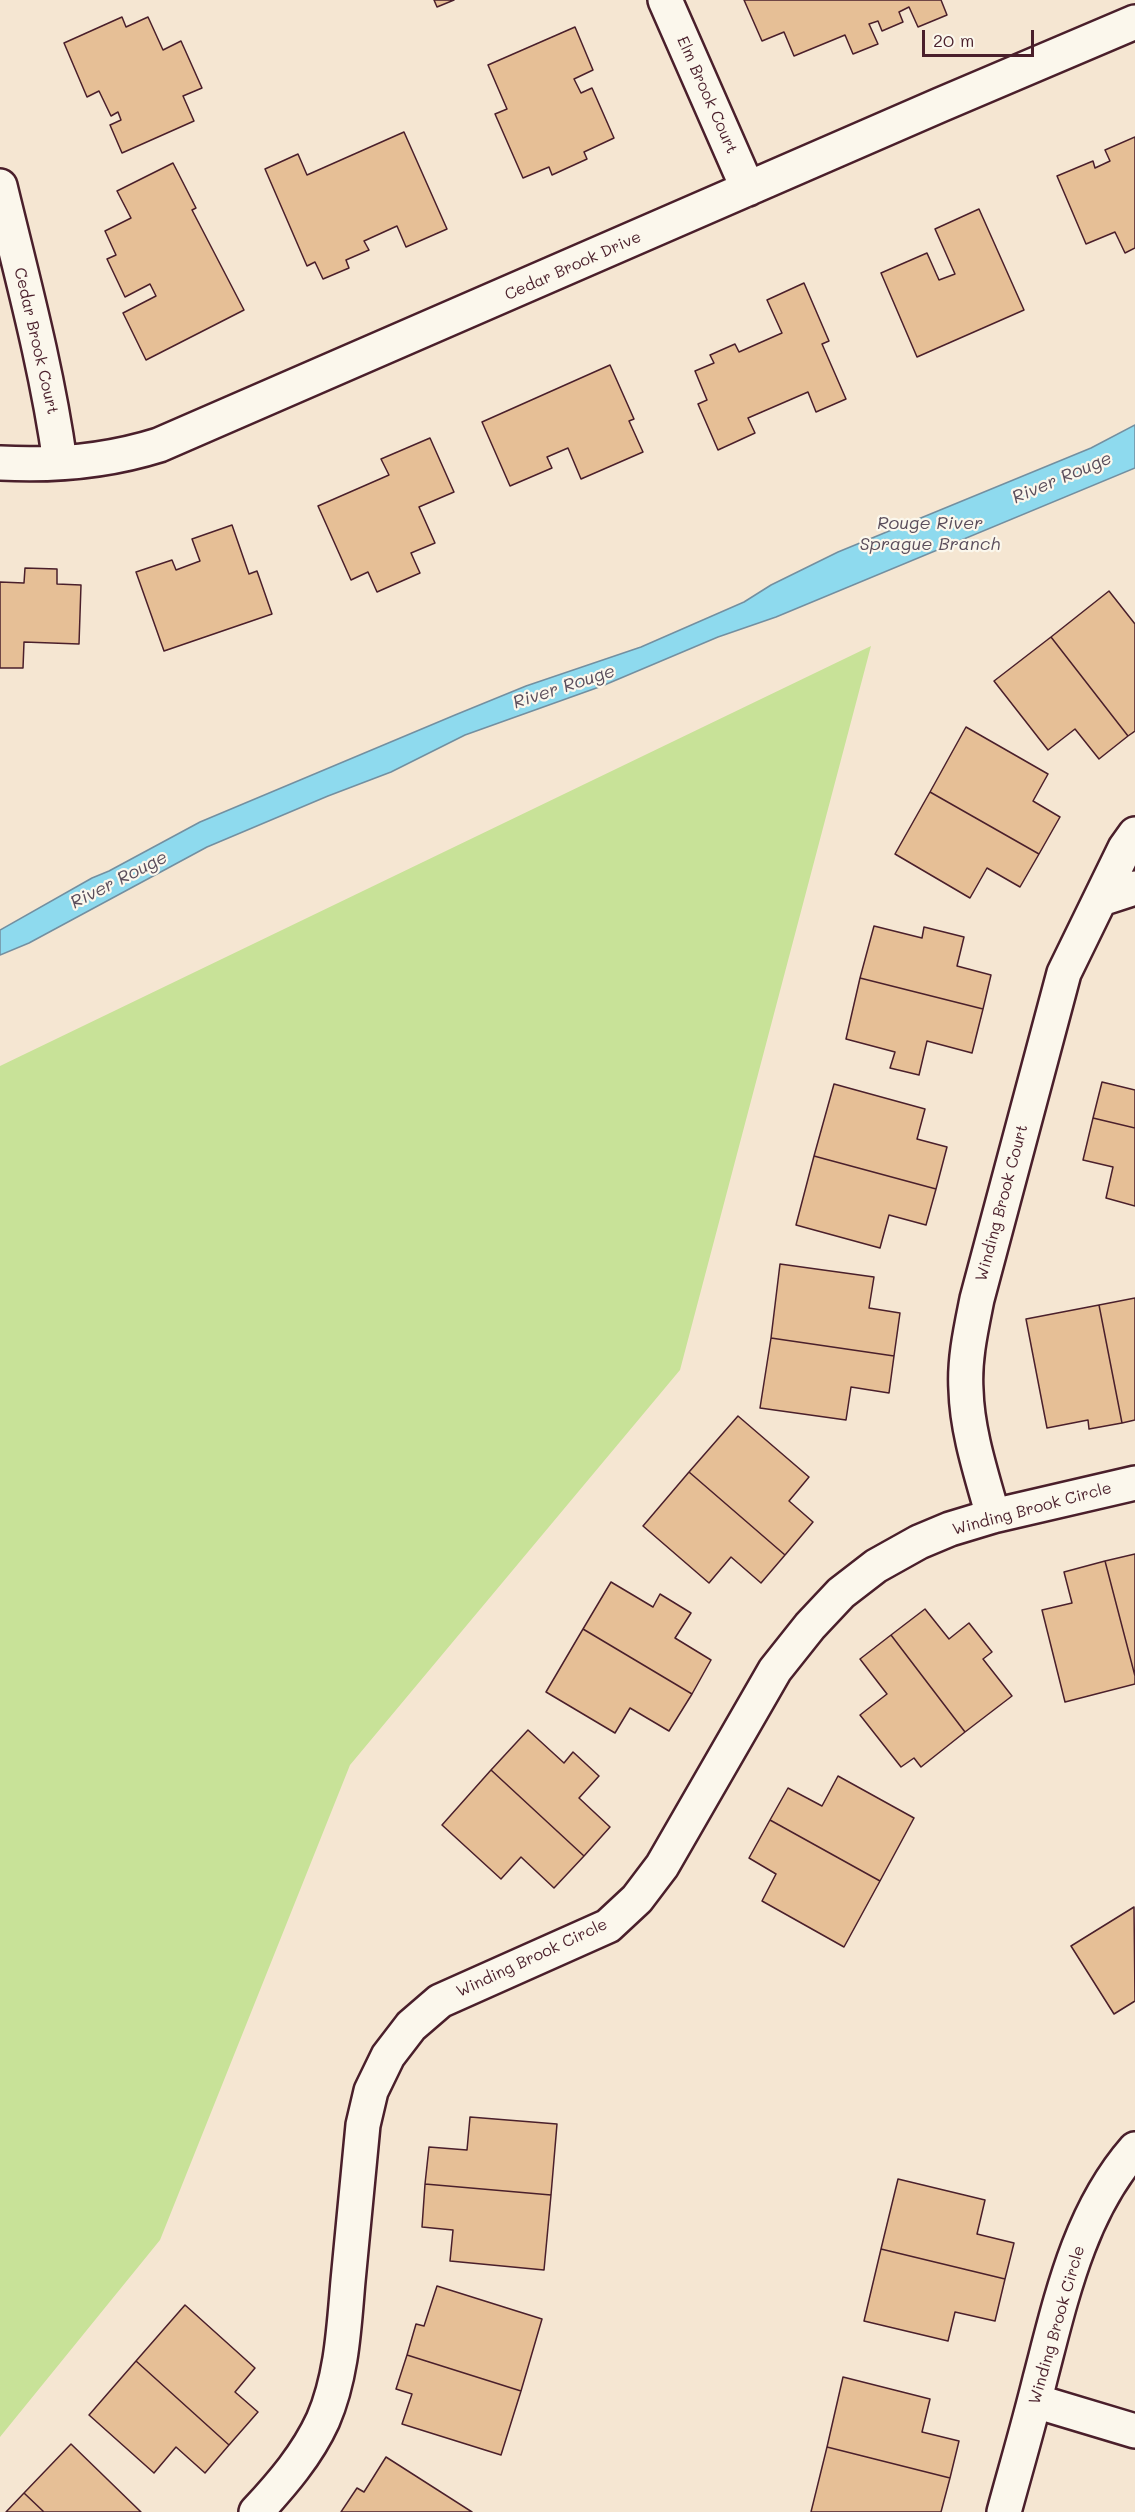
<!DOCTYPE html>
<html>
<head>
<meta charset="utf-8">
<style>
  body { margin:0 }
  #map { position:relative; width:1135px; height:2512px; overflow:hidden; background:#f5e6d2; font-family:Mali,sans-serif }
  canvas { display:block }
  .scale { position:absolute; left:922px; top:30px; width:112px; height:27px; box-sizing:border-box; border:3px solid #4a1f2b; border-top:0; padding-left:8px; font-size:18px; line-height:21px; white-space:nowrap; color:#4a1f2b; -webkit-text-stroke:4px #fbf7ec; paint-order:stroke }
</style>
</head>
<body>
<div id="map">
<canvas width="1135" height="2512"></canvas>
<div class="scale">20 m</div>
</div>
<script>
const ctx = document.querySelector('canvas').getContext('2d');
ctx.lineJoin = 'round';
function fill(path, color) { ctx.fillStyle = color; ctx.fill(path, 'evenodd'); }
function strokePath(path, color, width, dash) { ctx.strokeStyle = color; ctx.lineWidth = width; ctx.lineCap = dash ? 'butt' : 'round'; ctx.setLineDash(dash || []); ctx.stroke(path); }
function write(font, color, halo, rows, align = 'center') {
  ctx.font = font + ' Mali,sans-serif'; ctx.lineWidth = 4.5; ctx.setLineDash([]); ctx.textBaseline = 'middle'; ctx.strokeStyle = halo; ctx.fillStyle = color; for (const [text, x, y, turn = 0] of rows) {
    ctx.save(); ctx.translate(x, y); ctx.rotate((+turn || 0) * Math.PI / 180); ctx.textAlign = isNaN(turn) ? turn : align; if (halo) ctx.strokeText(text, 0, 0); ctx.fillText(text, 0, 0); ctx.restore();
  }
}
fill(new Path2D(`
  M871,646l-191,724 -330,395 -190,475 -160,197v-1371z`), '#c8e298');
const water = new Path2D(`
  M1135,425v43l-359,149 -58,20 -116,49 -137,49 -74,37 -63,24 -121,51 -178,96 -29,12v-25l92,-52 17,-7 91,-49 255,-107 71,-29 115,-39 103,-45 27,-17 67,-33 253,-104z`);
fill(water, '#8edaee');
strokePath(water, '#738fa0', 1.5);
const building = new Path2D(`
  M434,0h20l-17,7z
  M744,0h197l6,15 -29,12 -9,-20 -10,5 4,10 -21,9 -4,-10 -9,3 9,20 -25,10 -8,-19 -51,21 -10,-24 -22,9z
  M122,17l4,10 22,-10 15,33 18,-9 21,47 -19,8 11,25 -72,32 -12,-28 11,-5 -3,-8 -7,4 -12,-25 -12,6 -23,-54z
  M575,27l18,43 -19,9 7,14 11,-5 22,50 -30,14 3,7 -35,16 -3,-8 -26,11 -28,-64 12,-5 -19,-44z
  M404,132l43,97 -41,18 -9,-21 -33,15 5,9 -23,10 3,8 -26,11 -8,-17 -8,4 -42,-97 33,-15 9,21z
  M1135,137v111l-10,5 -10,-21 -29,12 -29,-68 36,-15 2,7 15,-7 -5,-11z
  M173,163l23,45 -4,2 52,100 -98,50 -23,-47 33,-17 -6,-12 -25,13 -18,-38 9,-4 -11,-24 26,-13 -14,-27z
  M979,209l45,101 -107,47 -36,-84 46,-20 12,27 16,-6 -20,-45z
  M804,283l25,58 -7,3 24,55 -30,13 -8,-20 -60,26 7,15 -37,17 -20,-46 9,-4 -12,-29 19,-8 -4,-8 25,-11 4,8 43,-19 -15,-33z
  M610,365l24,54 -5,2 14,31 -62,27 -13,-31 -21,9 5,11 -42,18 -28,-64z
  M430,438l24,54 -35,15 16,36 -24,10 9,20 -43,19 -9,-20 -17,8 -33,-74 71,-31 -8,-16z
  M232,525l17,49 8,-3 15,43 -108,37 -28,-79 36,-12 4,10 24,-9 -8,-22z
  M25,568l32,1v15l24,1 -2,59 -55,-2 -1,26h-23v-86l24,1z
  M1109,591l26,33v107l-7,5 -77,-99z
  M1051,637l77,99 -29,23 -24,-30 -27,21 -54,-69z
  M966,727l82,47 -15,27 27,16 -21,37 -109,-62z
  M930,792l109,62 -19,33 -33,-19 -17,30 -75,-44z
  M874,926l48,12 2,-11 40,10 -7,29 34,9 -8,34 -123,-31z
  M860,978l123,31 -11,44 -45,-12 -8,34 -29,-7 5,-16 -49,-13z
  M1102,1082l33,8v38l-42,-10z
  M834,1084l91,25 -8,30 30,8 -11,42 -122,-33z
  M1093,1118l42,10v78l-29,-8 7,-31 -30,-7z
  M814,1156l122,33 -10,36 -37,-10 -9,33 -84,-23z
  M780,1264l94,13 -5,31 31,5 -6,43 -123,-18z
  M1135,1298v122l-13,3 -23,-118z
  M1099,1305l23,118 -33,6 -1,-9 -41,8 -21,-109z
  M771,1338l123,18 -5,37 -38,-6 -5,33 -86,-12z
  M738,1416l71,61 -20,24 24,21 -28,33 -96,-83z
  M689,1472l96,83 -24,28 -30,-26 -22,26 -66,-57z
  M1135,1554v122l-30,-115z
  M1105,1561l30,115v8l-70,18 -23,-92 30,-7 -8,-31z
  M611,1582l42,25 7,-13 31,19 -16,25 36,22 -19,34 -109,-65z
  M925,1609l24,30 20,-16 23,29 -9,7 29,37 -47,36 -74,-97z
  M583,1629l109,65 -23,37 -39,-23 -15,25 -69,-41z
  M891,1635l74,97 -44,35 -7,-9 -13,9 -41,-52 27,-21 -27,-35z
  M528,1730l36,33 9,-11 26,24 -20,22 31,29 -26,29 -93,-86z
  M491,1770l93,86 -30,32 -33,-31 -20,22 -59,-54z
  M838,1776l76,42 -34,63 -110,-61 18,-32 34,18z
  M770,1820l110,61 -36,66 -82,-46 14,-27 -27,-16z
  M1134,1907l1,94 -21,13 -43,-68z
  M470,2117l87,7 -6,71 -126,-11 4,-37 38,3z
  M898,2179l87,21 -8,34 37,9 -9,36 -124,-30z
  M425,2184l126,11 -7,75 -94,-9 3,-31 -31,-3z
  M881,2249l124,30 -10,42 -40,-9 -7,29 -84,-20z
  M437,2286l105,33 -21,72 -114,-36 9,-31 8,2z
  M185,2305l70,63 -20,24 23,20 -29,33 -93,-84z
  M407,2355l114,36 -20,64 -99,-31 10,-30 -16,-5z
  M136,2361l93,84 -24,28 -29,-26 -22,26 -65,-58z
  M843,2377l87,22 -8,33 37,9 -9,37 -123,-31z
  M71,2444l70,68h-97l-20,-19z
  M827,2447l123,31 -9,34h-130z
  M386,2457l86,55h-131l16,-24 7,4z
  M24,2493l20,19h-38z`);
fill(building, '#e6bf96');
strokePath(building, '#4a1f2b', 1.5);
const minor = new Path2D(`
  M665,0l83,189
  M0,186c22,91 47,182 60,276
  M0,463c54,3 108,-2 159,-18l781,-340 195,-83
  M1101,899l34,-11
  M993,1516c-11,-40 -26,-84 -27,-126 -2,-30 5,-61 11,-91l87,-326 61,-125 10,-14
  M1035,2401l100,30
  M256,2512c26,-28 51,-57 67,-92 19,-44 21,-93 25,-139 5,-52 10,-104 15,-156l8,-34 17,-35 23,-30 29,-25 168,-75 29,-27 25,-33 113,-196 35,-44 31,-33 35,-27 43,-24 31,-13 43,-13 142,-33
  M1004,2512c12,-44 25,-88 36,-133 21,-80 39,-166 95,-230`);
strokePath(minor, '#4a1f2b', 38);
strokePath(minor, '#fbf7ec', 33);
write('16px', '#4a1f2b', '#fbf7ec', [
  ["Elm Brook Court",707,95,66],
  ["Cedar Brook Drive",573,266,-24],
  ["Cedar Brook Court",36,341,77],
  ["Winding Brook Court",1002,1203,-75],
  ["Winding Brook Circle",1032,1509,-15],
  ["Winding Brook Circle",532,1958,-25],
  ["Winding Brook Circle",1057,2325,-74]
]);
write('italic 18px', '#5b4e5c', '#fbf7ec', [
  ["River Rouge",1062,478,-23],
  ["Rouge River",930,523],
  ["Sprague Branch",930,544],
  ["River Rouge",564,687,-18],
  ["River Rouge",119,880,-27]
]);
</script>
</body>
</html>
